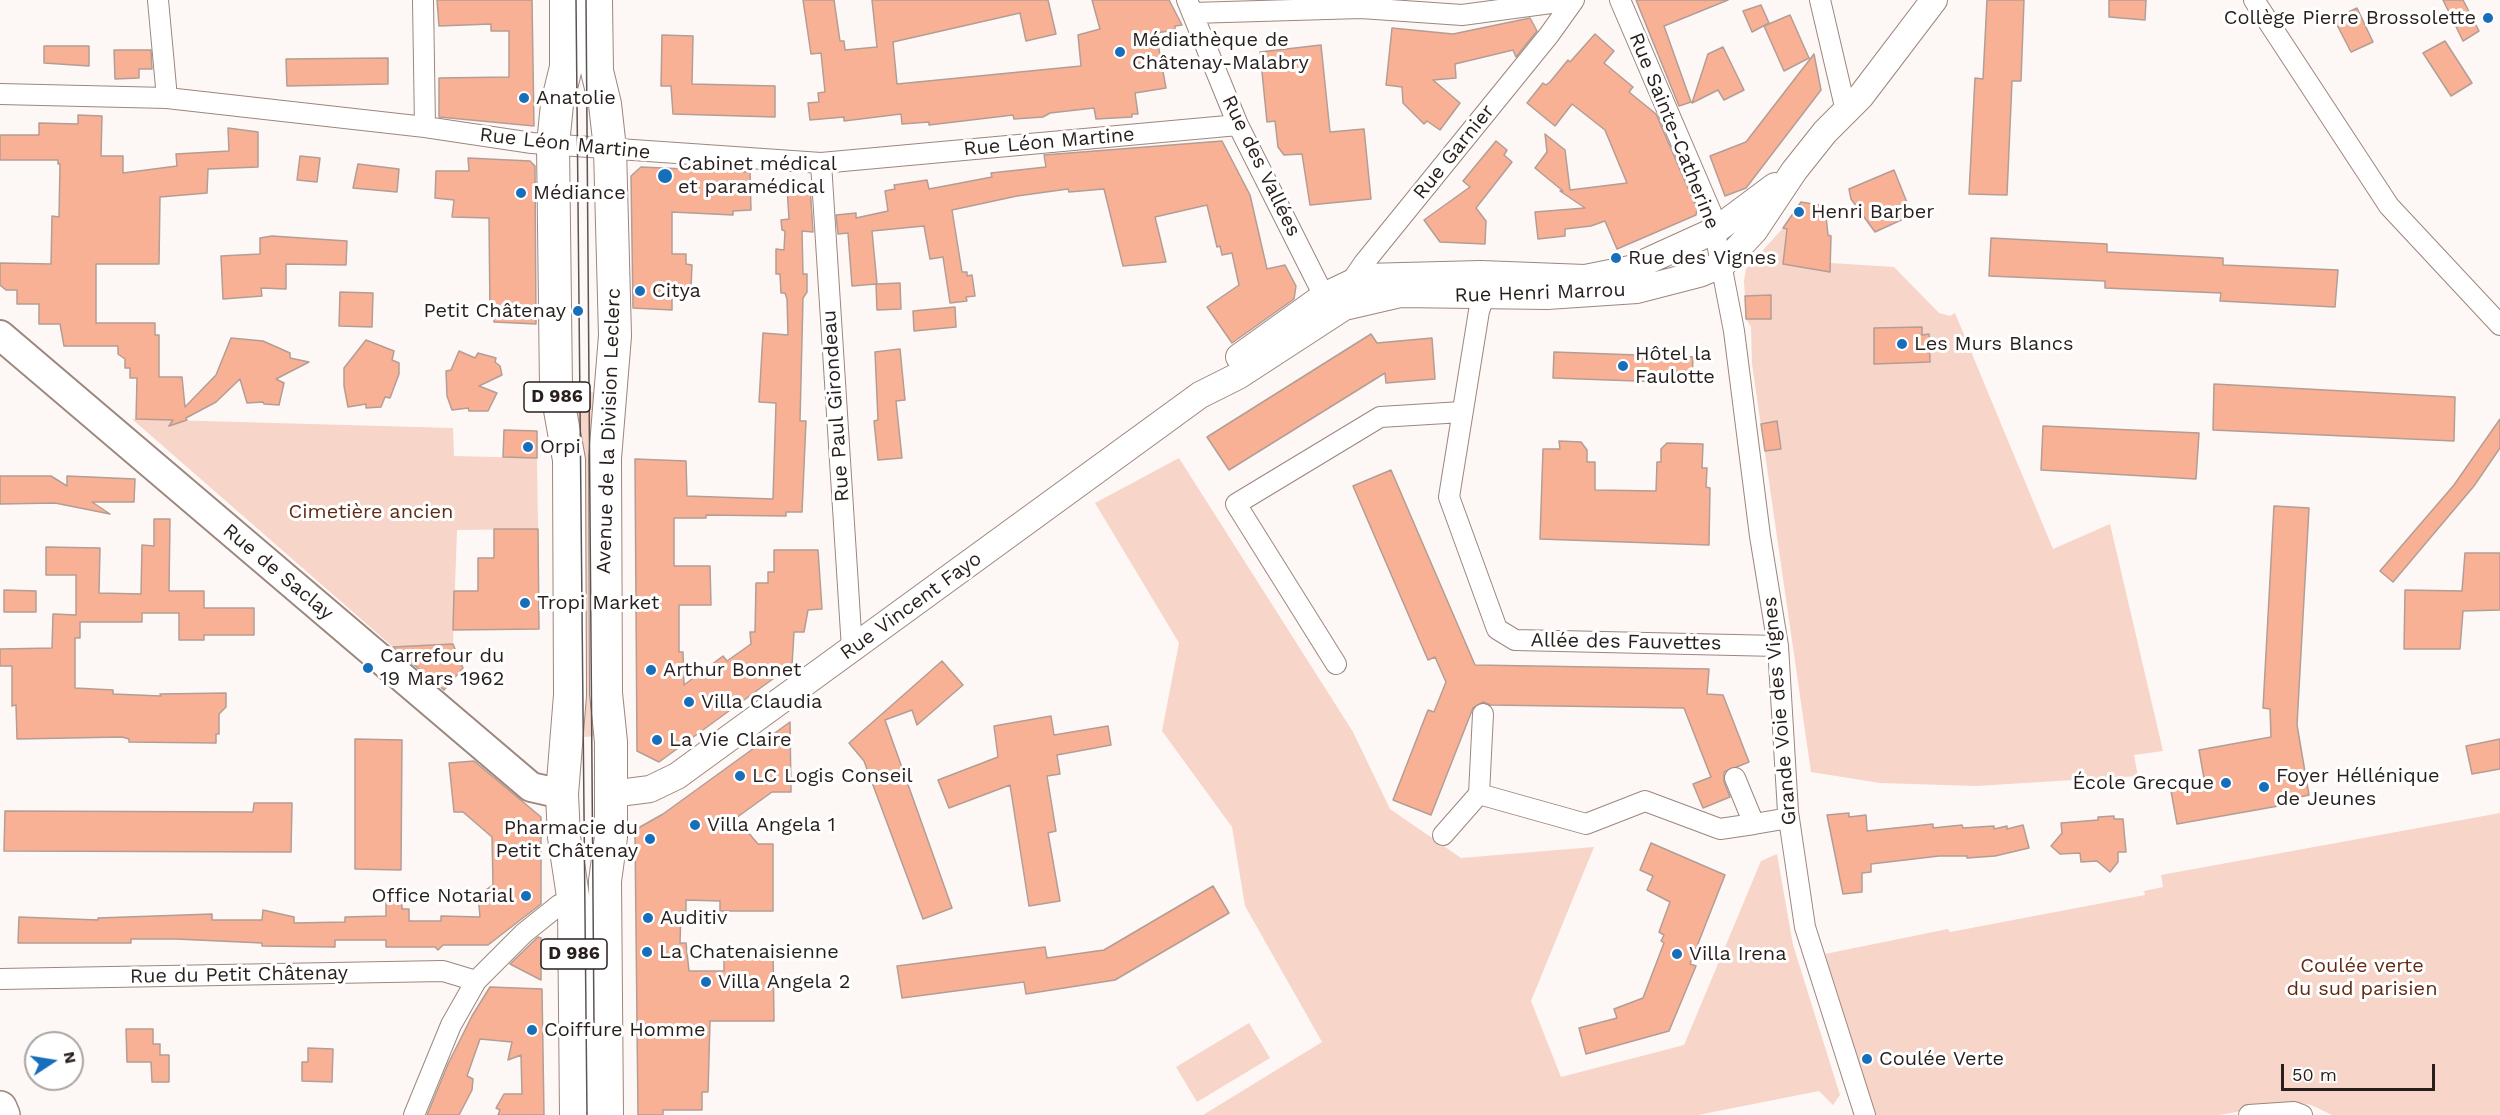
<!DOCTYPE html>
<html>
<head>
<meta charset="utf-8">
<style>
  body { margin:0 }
  #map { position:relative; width:2500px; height:1115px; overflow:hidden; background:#fdf8f6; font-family:"Work Sans",sans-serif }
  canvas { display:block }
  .north { position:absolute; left:24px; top:1031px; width:60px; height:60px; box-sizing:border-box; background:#fff; border:2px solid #a9a5a4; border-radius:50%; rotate:78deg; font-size:16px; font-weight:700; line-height:24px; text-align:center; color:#281f1c }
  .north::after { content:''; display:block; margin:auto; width:21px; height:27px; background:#176ebb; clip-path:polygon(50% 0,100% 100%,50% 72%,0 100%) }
  .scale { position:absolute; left:2281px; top:1064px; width:154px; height:27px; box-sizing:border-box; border:3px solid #281f1c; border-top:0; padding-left:8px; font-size:18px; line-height:21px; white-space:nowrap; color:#281f1c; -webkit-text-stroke:4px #fff; paint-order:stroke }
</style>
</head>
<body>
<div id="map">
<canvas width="2500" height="1115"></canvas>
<div class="north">N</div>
<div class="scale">50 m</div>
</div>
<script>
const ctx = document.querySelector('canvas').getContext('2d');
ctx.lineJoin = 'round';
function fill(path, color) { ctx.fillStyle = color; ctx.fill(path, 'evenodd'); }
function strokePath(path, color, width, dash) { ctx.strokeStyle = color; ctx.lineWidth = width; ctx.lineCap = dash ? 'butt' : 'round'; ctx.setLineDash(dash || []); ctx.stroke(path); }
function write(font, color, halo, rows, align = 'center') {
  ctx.font = font + ' "Work Sans",sans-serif'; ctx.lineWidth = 6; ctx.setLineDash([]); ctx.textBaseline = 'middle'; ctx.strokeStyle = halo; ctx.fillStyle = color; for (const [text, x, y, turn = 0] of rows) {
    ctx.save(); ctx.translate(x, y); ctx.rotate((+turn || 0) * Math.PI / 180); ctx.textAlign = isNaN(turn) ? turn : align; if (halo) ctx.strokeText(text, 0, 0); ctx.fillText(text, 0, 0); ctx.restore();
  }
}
fill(new Path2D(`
  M1783,228l48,8v27l63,4 45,46 11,3 5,-3 98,236 57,-25 53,227 -29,4 4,21 -162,10 -96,-3 -69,-11 -59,-408 -1,-37 -5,-8 -2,-38 2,-12z
  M605,392l-2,344 -21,1 -19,-344z
  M132,419l321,9 1,28 83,2 1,71 -81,1 -4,114 -60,3z
  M1179,458l174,274 37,77 71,49 133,-11 -63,154 30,76 123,-32 77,-184 16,-7 16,91 47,150 -7,10 -14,-14 -121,24h-495l119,-73 -77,-136 -13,-79 -70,-96 17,-88 -84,-140z
  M2500,813v302h-168l-21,-10 -18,-3 -74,13h-343l-51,-161 123,-25 2,3 195,-37 -1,-4 19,-4 -2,-12z
  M1249,1023l21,35 -73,44 -21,-35z`), '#f7d5c8');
const building = new Path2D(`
  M437,0h95l2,126 -95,-9v-39l70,-1v-46h-18v-7l-52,2z
  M803,0h31l6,41h4l1,9 32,-3 -5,-47h176l8,34 -30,7 -6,-28 -127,29 4,42 184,-18 -3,-31 22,-6 -8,-29h77l13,25 -7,1v4l-19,3 10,55 -31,5 3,21h-6v3l-36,2 -2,-11 -44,5 -7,4 -29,2 -1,-4 -84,10v-3l-27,2 -1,-10 -57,7v-4l-34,3 -2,-17 11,-1 -1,-9 7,-1 -4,-39 -10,1z
  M1636,0h92l-64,26 27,76 -12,4z
  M1987,0h37l-3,81h-9l-5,114 -38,-1 6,-116 8,1z
  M2109,0h37l-1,20 -36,-3z
  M2443,0h20l16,31 -16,10z
  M1761,5l8,18 -17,9 -9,-21z
  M2357,8l16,34 -22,10 -17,-33z
  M1790,15l19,43 -25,13 -20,-45z
  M1530,18l7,13 -21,26 -3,-7 -58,14 1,14 -23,2 27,23 -20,27 -13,-9 -3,3 -21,-21 -1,-16 -16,-2 6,-57 61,6z
  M1595,34l19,17 -10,12 29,24 -4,5 27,22 41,95 -1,6 -79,34 -12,-28 -14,5 -26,3v7l-27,3 -3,-27 50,-4 -25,-17h3l-28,-23 12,-16 -2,-18 20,16 5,40 57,-7 -22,-53 -33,-26 -17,22 -28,-23 16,-20 3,2 4,-3 18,-22 2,2z
  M662,35l31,1 -1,48 83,2v31l-102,-3 -2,-28h-10z
  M2445,41l27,42 -21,13 -28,-43z
  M1321,45l9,87 34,-3 7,70 -61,6 -8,-51 -18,1 -6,-8 -3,-26 -8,1 -7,-70z
  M44,46h45v20l-45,-3z
  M1723,47l21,43 -20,10 -6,-10 -26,13 16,-49z
  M114,50h37l1,19h-13v9l-24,1z
  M1814,54l7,36 -75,98 -21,8 -15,-40 36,-14z
  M388,58v26l-101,2 -1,-27z
  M78,115l24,1 -1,40h22v17l54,-7 -1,-12 53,-3 -1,-23 30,4v35l-50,2 -1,24 -47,4 -1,67h-63v59h59v12h4v42h23l3,30 31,-32 15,-37 32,3 27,12v5l19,4 -33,17 8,4 -5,22 -15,-1 -1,-2 -16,1 -7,-24 -24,23 -30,16 1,2 -18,6 4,-6 -37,-1 1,-41h-7v-10h-5v-9l-7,-5v-8h-54l-4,-22h-21v-20h-22v-14h-11l-6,-5v-22l51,1 1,-48 7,1 1,-53h-2v-4h-58v-25h39v-12l39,1z
  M1222,141l28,54 17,74 18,-4 11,21 -2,13 -62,44 -25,-36 32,-22 -7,-32 -10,2 -2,-9 -3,1 -10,-42 -52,12 11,45 -43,4 -19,-77 -35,3 -1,-3 -51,7 -65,14 10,62h5v4l5,-1 3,21 -9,1 1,4 -17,2 -7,-46 -13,2 -6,-33 -52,5 5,53 23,-1 1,26 -24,1 -1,-26 -24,2 -4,-53 -10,1 -2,-19 20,-2v5l32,-7 -3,-20 10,-2 -1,-4 33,-5 2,9 63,-12 -1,-4 55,-6 -2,-12z
  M1496,141l11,9 -3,5 8,7 -36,46 10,13 -1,23 -45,-2 -16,-22 46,-33 -7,-6z
  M300,156l20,2 -3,24 -20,-2z
  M468,158l62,3 5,5 1,158 -42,-2v-9h-4l-1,-95 -37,-1 2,-17 -19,-2 1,-27h33z
  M358,164l41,5 -2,23 -44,-4z
  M641,167l109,5 1,38 -18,1v4l-61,-3v42h14v10l6,1 -1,22h-19v23l-39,-2 -2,-132z
  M1894,170l18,45 -37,17 -24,-33 -2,-10z
  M810,185l3,47 -11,-1 1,43h4v18l-4,6 -3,123h6l-4,91h-16v4l-80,-1v3h-32v48h36l1,39h-32v47h4l1,33 39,-29 4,5 24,-17 -1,-12h5l1,-49h12v-11h6v-22h44l4,59 -14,1 -4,22h-10l-2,33 -133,97 -22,-11 -2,-292 51,2 1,35 86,3 3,-96 -17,-1 4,-69 25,2 -1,-36 -2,-6h-4l-1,-19h-4v-25l8,1 1,-19 -3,-1 -1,-10 8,-1 -2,-32z
  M1801,202l24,4 3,29 3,1 -1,36 -47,-8 4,-35 -4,-1z
  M272,236l75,5 -1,24 -60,-1v25l-25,-1 1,8 -39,3 -2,-43 39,-2v-16z
  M1991,238l116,6v8l116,6v7l115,5 -3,37 -115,-6 1,-8 -116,-5v-7l-116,-5z
  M340,292l33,1 -1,34 -33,-1z
  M1771,295v24h-25l-1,-23z
  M955,307l1,20 -42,4 -1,-20z
  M1922,327v8l7,-1 1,28 -56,2v-36z
  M1371,334l6,9 55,-5 3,41 -49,4 -1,-10 -156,97 -22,-33z
  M366,340l28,11 -2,9 7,3v11l-9,24 -5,-1 -4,10 -15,1v-4l-18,3 -4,-21v-18z
  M900,349l5,51 -9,1 6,57 -24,2 -4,-39 4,-1 -3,-68z
  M459,351l16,7 3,-5 18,5 -1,4 5,4 2,9 -23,11 18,7 -9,18h-19l-1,-3 -16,2 -5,-14 -1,-25 5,-1z
  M1554,352l139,5 -1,26 -139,-5z
  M2214,384l241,13 -1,44 -241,-11z
  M2500,419v29l-26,38 -81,96 -13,-11 74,-86z
  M1777,421l4,28 -16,2 -4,-27z
  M2043,426l156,7 -3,46 -155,-9z
  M504,430l33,1v27l-34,-1z
  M1559,441l22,1 6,8v12h8v28l61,1 1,-29h4v-13l6,-6 36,1 -1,24h5l-1,19 4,1 -1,57 -169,-6 3,-90h17z
  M1391,470l84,195 234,4 -2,25 16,1 26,67 -25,10v10l6,15 -27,11 -10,-24 18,-7 -27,-69 -193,-3 -8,-3 -10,6 -42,107 -38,-15 35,-90 6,2 12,-30 -11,-25 -7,3 -75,-174z
  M0,476h51l16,10v-10l68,3 -1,23h-42l18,12 -55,-11 -55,1z
  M2274,506l35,2 -12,217 12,70 -9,2 1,5 -124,22 -6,-33 34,-7 -6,-34 72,-13 -1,-28 -7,-1z
  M154,519h16l-1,72h35v17h50v27h-50v5h-25v-27h-37v9h-62v16h-5v50l38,2v4l48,2 -1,-2 66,-1v14l-7,7v20h-3v9l-87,-1v-3l-7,-2 -105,2 -1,-34 -4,1v-40h-12v-17l52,-1 1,-34 23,1v-40h-30v-28l54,1 -1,45 42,1 1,-49 12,1z
  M494,529h44l1,100 -86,1 1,-39h24v-33h16z
  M2465,553h35v57l-37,1 -3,38h-56l1,-59 57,1z
  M4,590l32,1v21h-32z
  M453,644l10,24 -19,22 -51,-43z
  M942,661l21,24 -46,40 -5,-15 -27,10 67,188 -29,11 -59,-158 -15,-18z
  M1051,716l3,19 54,-9 3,19 -54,10 3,19 -13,2 9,55 -8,2 12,68 -31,5 -19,-121 -61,23 -11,-28 60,-23 -4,-31z
  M790,722l1,70h-19l-36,26 22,26h15v67h-53v-10l-34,-1v11h-5l-1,32h6l3,28h35v-14l27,-2v-5l22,-1 1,72h-64l-2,71h-6v18h-39v5h-25l-3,-280 5,-8 23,-13z
  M355,739l47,1 -1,130 -46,-1z
  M2500,739v30l-28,5 -6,-28z
  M474,761l67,56v87l-53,41h-45l-5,5 -3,-3h-49v-7h-51v7l-73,-1v-3l-86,-4h-45v4h-113l1,-26 79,3v-2l114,-4v6h50l1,-10 31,7v6l51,-1v-5l41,-1v-15h16v8h7v12h32v-5l39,1 -2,-22 15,-10 -1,-48 -29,-25h-9l-5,-49z
  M254,803h38l-1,49 -287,-1 1,-40 248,1z
  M1849,813v4l17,-2 1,16 66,-7v4l29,-3 1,3 31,-2v3l13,-3v3l16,-4 6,23 -34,8 -28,2v-2h-28l-68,8v8l-9,1v19l-19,2 -16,-79z
  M2114,816v3h9l3,33h-8v10l-8,10 -13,-11 -16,1 -1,-9 -20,1 -9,-8 11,-13 -1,-10 37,-3v-3z
  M1651,843l74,32 -35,89 6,2 -27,65 -83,23 -7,-26 38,-10 -3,-9 29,-11 21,-55 -3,-2 3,-6 -5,-3 11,-30 -23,-12 6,-14 -13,-6z
  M1213,886l16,27 -114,67 -89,14 -2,-12 -122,16 -5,-32 148,-19 2,11 57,-8z
  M538,937l3,1v42l-31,-16z
  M490,987l52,2 2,126h-46l2,-5 -4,-2 8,-14h18l-1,-39 -13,5 4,-18 -32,-3 -13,37 6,3 -1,11 -13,25h-32l21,-51 24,-48z
  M126,1029h27v15h7v11h9v27h-17l-1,-20h-24z
  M308,1048l25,1 -1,33 -30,-1v-19h6z`);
fill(building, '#f9b196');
strokePath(building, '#b49d94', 1.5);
const minor = new Path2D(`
  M158,0l9,98
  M423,0l2,127
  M1187,0l51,125 86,171 11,6
  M1620,0l91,212 23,119 26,205 18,110 10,166 17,115 60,188
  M1820,0l26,111
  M2254,0l135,206 111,119
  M1192,13l169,-5 101,7 111,-15
  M0,94l167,4 258,29 107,16 289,20 417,-38
  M821,163l31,486
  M1349,285l15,-22 185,-228 25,-35
  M1484,297l-5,14 -30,186 48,132 18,11 263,6
  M1336,664l-100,-160 144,-87 82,-5
  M1483,714l-4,80 107,30 59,-23 75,28 34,-5
  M1735,778l19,46 35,-6
  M1443,835l36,-41
  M0,979l443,-8 33,10
  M414,1115l37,-90 25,-44 48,-48 35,-28 15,-2
  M2249,1115l45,-3 8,3`);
const tertiary = new Path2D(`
  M1239,357l85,-61 40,-19 117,-3 104,4 45,-9 86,-39 59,-44
  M611,794l39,-5 27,-13 523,-381 38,-19 106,-69 56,-13 147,2 90,-6 62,-16 24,-10 31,-33 40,-60 31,-39 36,-36 73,-96`);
const secondary = new Path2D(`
  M0,335l531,452 31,7`);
const primary = new Path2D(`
  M566,0v67l-9,37 -4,41 3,243 13,72 1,235 -8,99 2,43 10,66 2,212
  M596,0l1,71 8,33 5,45 5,187 -10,122 1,235 5,49v95l-6,44 2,234`);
const trunk = new Path2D(`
  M0,1108l3,7`);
strokePath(minor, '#9d867d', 22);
strokePath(tertiary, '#9d867d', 28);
strokePath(secondary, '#9d867d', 32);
strokePath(primary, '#9d867d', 34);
strokePath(trunk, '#9d867d', 36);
strokePath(minor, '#fff', 20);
strokePath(tertiary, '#fff', 26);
strokePath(secondary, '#fff', 28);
strokePath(primary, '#fff', 32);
strokePath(trunk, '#fff', 33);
strokePath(new Path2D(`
  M576,0l11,1115
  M586,0l8,1025`), '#5c5452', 1.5);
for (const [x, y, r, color] of [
  [2488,18,6,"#176ebb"],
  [1120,52,6,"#176ebb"],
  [524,98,6,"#176ebb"],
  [665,176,8,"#176ebb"],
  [521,193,6,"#176ebb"],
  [1799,212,6,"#176ebb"],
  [1616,258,6,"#176ebb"],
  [640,291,6,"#176ebb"],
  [578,311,6,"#176ebb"],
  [1902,344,6,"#176ebb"],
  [1623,366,6,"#176ebb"],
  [528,447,6,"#176ebb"],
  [525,603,6,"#176ebb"],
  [368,668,6,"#176ebb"],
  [651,670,6,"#176ebb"],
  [689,702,6,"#176ebb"],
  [657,740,6,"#176ebb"],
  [740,776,6,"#176ebb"],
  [2226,783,6,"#176ebb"],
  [2264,787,6,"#176ebb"],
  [695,825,6,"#176ebb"],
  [650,839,6,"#176ebb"],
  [526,896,6,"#176ebb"],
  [648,918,6,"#176ebb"],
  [647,952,6,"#176ebb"],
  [1677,954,6,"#176ebb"],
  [706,982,6,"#176ebb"],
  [532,1030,6,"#176ebb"],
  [1867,1059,6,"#176ebb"]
]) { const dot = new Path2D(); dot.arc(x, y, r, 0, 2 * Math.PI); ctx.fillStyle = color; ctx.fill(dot); strokePath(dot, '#fff', 2); }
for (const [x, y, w] of [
  [557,397,66],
  [574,954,66]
]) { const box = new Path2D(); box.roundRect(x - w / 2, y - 15, w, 30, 4.5); ctx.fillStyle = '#fff'; ctx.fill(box); strokePath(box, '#281f1c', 1.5); }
write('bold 18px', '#281f1c', null, [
  ["D 986",557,397],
  ["D 986",574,954]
]);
write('20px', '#281f1c', '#fff', [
  ["Collège Pierre Brossolette",2476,18,"right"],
  ["Médiathèque de",1132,40],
  ["Châtenay-Malabry",1132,63],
  ["Anatolie",536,98],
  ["Cabinet médical",678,164],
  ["et paramédical",678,187],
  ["Médiance",533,193],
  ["Henri Barber",1811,212],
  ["Rue des Vignes",1628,258],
  ["Citya",652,291],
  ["Petit Châtenay",566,311,"right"],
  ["Les Murs Blancs",1914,344],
  ["Hôtel la",1635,354],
  ["Faulotte",1635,377],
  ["Orpi",540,447],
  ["Tropi Market",537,603],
  ["Carrefour du",380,656],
  ["19 Mars 1962",380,679],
  ["Arthur Bonnet",663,670],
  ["Villa Claudia",701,702],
  ["La Vie Claire",669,740],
  ["LC Logis Conseil",752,776],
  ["Foyer Héllénique",2276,776],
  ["de Jeunes",2276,799],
  ["École Grecque",2214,783,"right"],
  ["Villa Angela 1",707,825],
  ["Pharmacie du",638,828,"right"],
  ["Petit Châtenay",638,851,"right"],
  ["Office Notarial",514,896,"right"],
  ["Auditiv",660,918],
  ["La Chatenaisienne",659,952],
  ["Villa Irena",1689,954],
  ["Villa Angela 2",718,982],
  ["Coiffure Homme",544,1030],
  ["Coulée Verte",1879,1059]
], 'left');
write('20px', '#281f1c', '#fff', [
  ["Rue Sainte-Catherine",1674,131,68],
  ["Rue Léon Martine",1049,142,-5],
  ["Rue Léon Martine",565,144,6],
  ["Rue Garnier",1454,152,-51],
  ["Rue des Vallées",1261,166,64],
  ["Rue Henri Marrou",1540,293,-2],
  ["Rue Paul Girondeau",836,406,-94],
  ["Avenue de la Division Leclerc",609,431,-88],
  ["Rue de Saclay",278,572,40],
  ["Rue Vincent Fayo",911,606,-36],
  ["Allée des Fauvettes",1626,642,1],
  ["Grande Voie des Vignes",1780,711,-95],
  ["Rue du Petit Châtenay",239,975,-1]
]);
write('20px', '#622a14', '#fff', [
  ["Cimetière ancien",371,512],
  ["Coulée verte",2362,966],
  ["du sud parisien",2362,989]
]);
</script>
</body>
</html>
